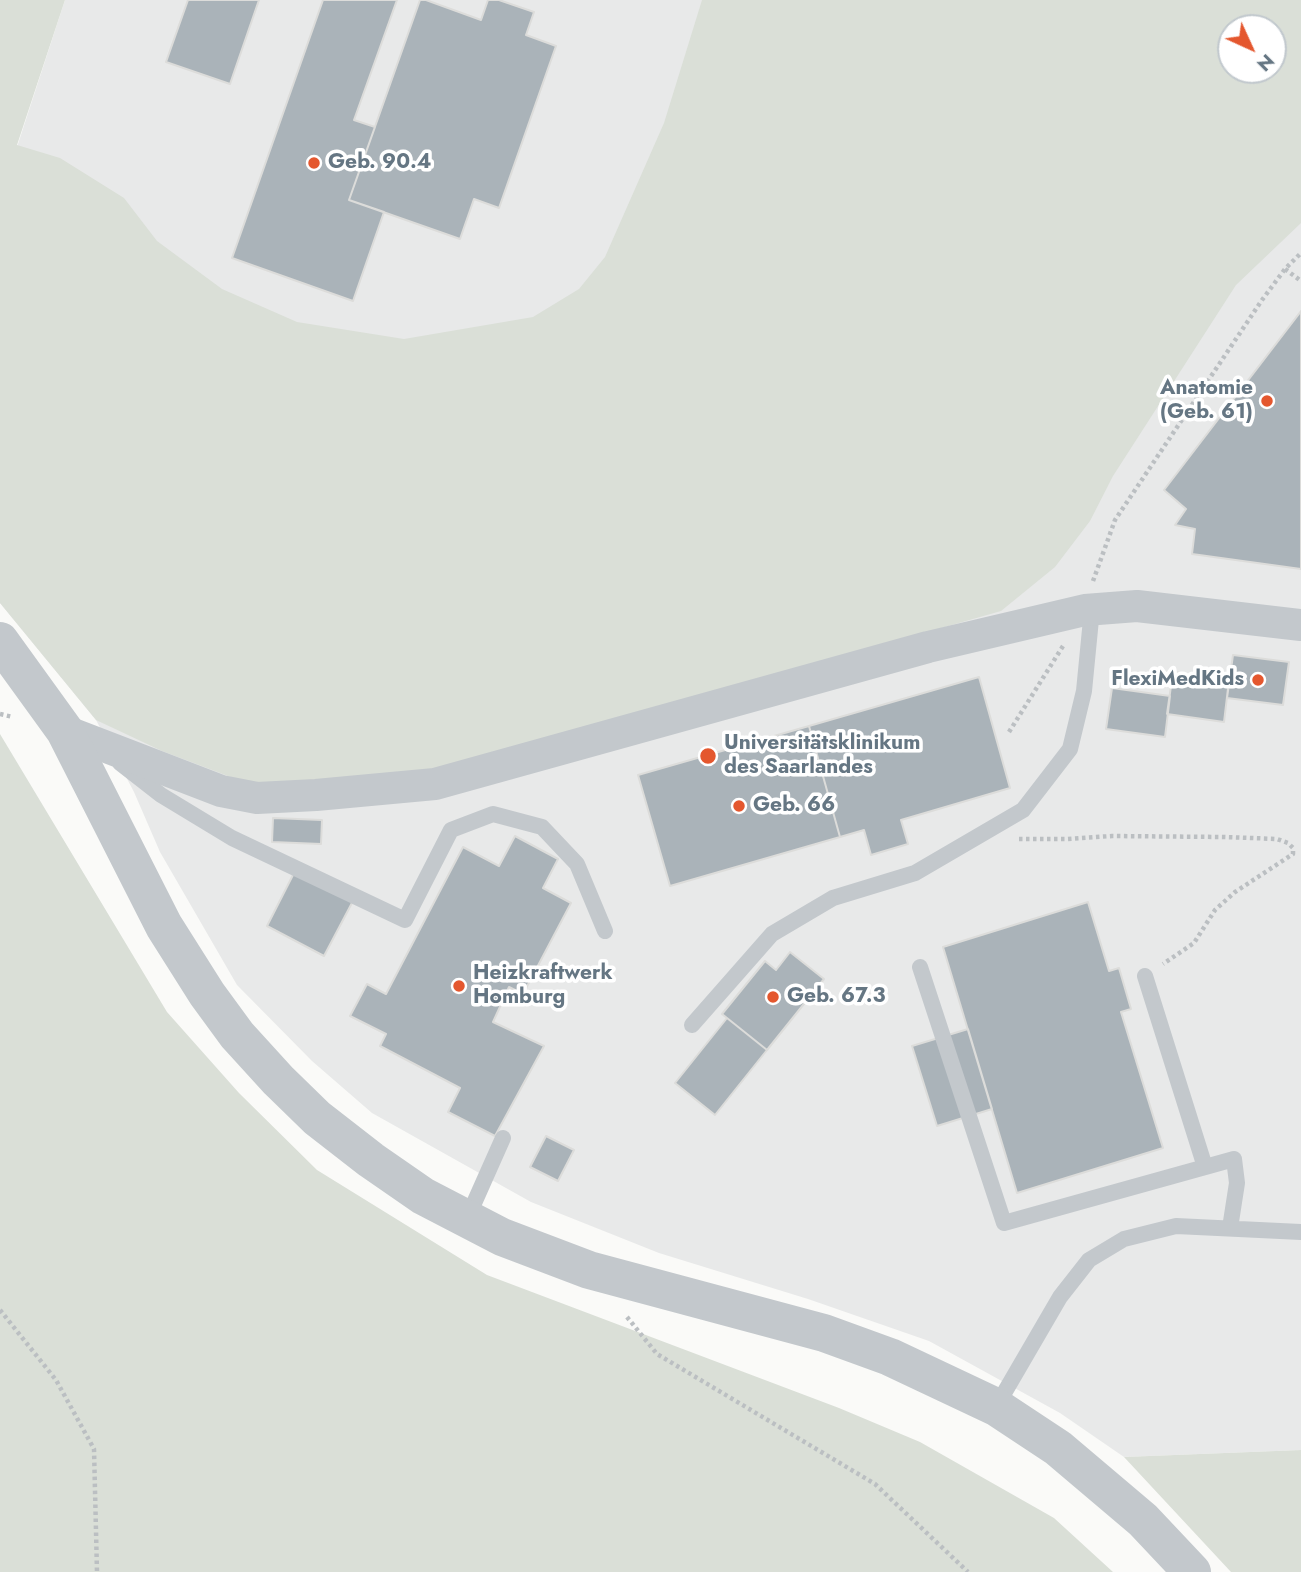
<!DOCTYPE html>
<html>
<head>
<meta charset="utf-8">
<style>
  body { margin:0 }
  #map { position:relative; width:1301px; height:1572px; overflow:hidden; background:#fafaf8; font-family:Jost,sans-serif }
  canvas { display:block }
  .north { position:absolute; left:1217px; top:14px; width:70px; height:70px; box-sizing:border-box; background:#fff; border:2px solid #c1c8cd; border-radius:50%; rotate:135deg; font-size:19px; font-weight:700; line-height:28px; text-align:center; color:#657683 }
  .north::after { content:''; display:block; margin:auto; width:24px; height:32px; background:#e4572e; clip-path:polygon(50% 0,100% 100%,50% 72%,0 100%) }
</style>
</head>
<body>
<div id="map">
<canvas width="1301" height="1572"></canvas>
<div class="north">N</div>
</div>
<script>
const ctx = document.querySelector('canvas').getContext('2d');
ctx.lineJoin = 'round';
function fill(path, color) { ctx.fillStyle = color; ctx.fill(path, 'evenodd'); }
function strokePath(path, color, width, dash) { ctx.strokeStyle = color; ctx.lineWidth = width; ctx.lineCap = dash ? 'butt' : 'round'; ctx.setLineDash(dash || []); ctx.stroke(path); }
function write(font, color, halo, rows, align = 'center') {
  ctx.font = font + ' Jost,sans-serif'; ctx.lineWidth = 7; ctx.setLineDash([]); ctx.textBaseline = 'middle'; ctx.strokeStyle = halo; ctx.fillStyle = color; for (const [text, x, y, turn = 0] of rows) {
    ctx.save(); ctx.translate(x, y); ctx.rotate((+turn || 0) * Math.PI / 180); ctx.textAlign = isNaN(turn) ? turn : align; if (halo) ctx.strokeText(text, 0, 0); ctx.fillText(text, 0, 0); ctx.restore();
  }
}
fill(new Path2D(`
  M65,0h1236v1450l-177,7 -64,-44 -131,-72 -121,-42 -149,-46 -128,-51 -159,-89 -60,-52 -75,-76 -77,-133 -26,-60 -38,-72 -96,-117v-404zM1231,28h42v42h-42z`), '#e8e9e9');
fill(new Path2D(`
  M0,0h65l-48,145 43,13 64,40 33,43 65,48 75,33 107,17 129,-22 46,-28 26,-32 59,-134 38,-123h599v223l-65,62 -123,191 -23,45 -35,46 -54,44 -572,163 -172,13 -95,-36 -66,-31 -96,-117zM1231,28h42v42h-42z
  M0,734l167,278 72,81 78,77 170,105 352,133 81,34 134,76 59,54h-1113z
  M1301,1450v122h-70l-107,-115z`), '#dadfd7');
const building = new Path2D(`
  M188,0h71l-29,84 -64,-22z
  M323,0h74l-43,120 21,7 -26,73 35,12 -31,89 -121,-43z
  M420,0h6l55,20 7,-20h11l35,12 -8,23 30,11 -57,162 -25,-9 -14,40 -111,-39z
  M1301,311v258l-109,-15 3,-25 -20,-4 11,-16 -22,-19z
  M1233,655l56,7 -6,43 -56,-7z
  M1173,672l56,8 -5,42 -57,-8z
  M979,677l31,111 -109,32 7,24 -37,11 -7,-25 -24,7 -31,-111z
  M1112,688l58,8 -5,41 -59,-8z
  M809,726l31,111 -170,49 -32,-111z
  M273,818l49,2 -1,24 -49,-2z
  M515,836l43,23 -15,29 28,15 -48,91 -14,-7 -16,35 51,24 -49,90 -47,-24 12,-24 -80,-42 6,-12 -36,-18 17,-32 19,10 77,-147 36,19z
  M295,871l58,30 -29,55 -57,-30z
  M1088,902l21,69 10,-3 12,41 -10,3 42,136 -146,45 -74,-246z
  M790,952l34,27 -57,71 -45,-36 43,-53 11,9z
  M727,1018l40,32 -52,65 -40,-32z
  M968,1029l24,80 -55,17 -25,-80z
  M546,1136l28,14 -16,31 -28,-14z`);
fill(building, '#aab3b9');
strokePath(building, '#dcdcda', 2);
strokePath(new Path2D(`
  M1285,269l16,12
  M1093,581l22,-61 147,-220 23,-31 16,-16
  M0,714l13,3
  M1009,732l54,-86
  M1019,839h48l45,-3 113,1 52,2 11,4 5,5v6l-58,38 -20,18 -21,33 -31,21
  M0,1310l56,70 38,69 3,123
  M627,1317l30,37 218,130 93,88`), '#bbbfc2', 4.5, [3.5, 3.5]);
strokePath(new Path2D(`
  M120,763l41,32 71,43 173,82 46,-90 42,-16 49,13 35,37 28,67
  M920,967l84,256 230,-64 3,24 -7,45
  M1145,976l60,191
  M692,1025l80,-91 61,-36 82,-25 108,-63 47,-61 14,-58 8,-82
  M467,1219l36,-81
  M996,1407l64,-110 29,-37 35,-21 52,-13 125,6`), '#c3c8cc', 16);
strokePath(new Path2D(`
  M65,731l156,60 36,7 59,-3 119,-11 493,-137 157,-37 52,-4 164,19`), '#c3c8cc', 32);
strokePath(new Path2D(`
  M0,641l65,90 99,195 43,68 30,41 41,45 39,38 54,42 52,36 79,41 87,33 235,63 66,24 106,50 62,41 85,72 49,52`), '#c3c8cc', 38);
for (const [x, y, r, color] of [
  [314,163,7,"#e4572e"],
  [1267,401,7,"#e4572e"],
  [1258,680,7,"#e4572e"],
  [708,756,9,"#e4572e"],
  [739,806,7,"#e4572e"],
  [459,986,7,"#e4572e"],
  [773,997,7,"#e4572e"]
]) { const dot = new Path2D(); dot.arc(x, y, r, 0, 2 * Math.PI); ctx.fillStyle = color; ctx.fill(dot); strokePath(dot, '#fff', 2.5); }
write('bold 21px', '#657683', '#fff', [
  ["Geb. 90.4",328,163],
  ["Anatomie",1253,389,"right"],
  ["(Geb. 61)",1253,413,"right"],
  ["FlexiMedKids",1244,680,"right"],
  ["Universitätsklinikum",724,744],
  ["des Saarlandes",724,768],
  ["Geb. 66",753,806],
  ["Heizkraftwerk",473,974],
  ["Homburg",473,998],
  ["Geb. 67.3",787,997]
], 'left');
</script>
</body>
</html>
